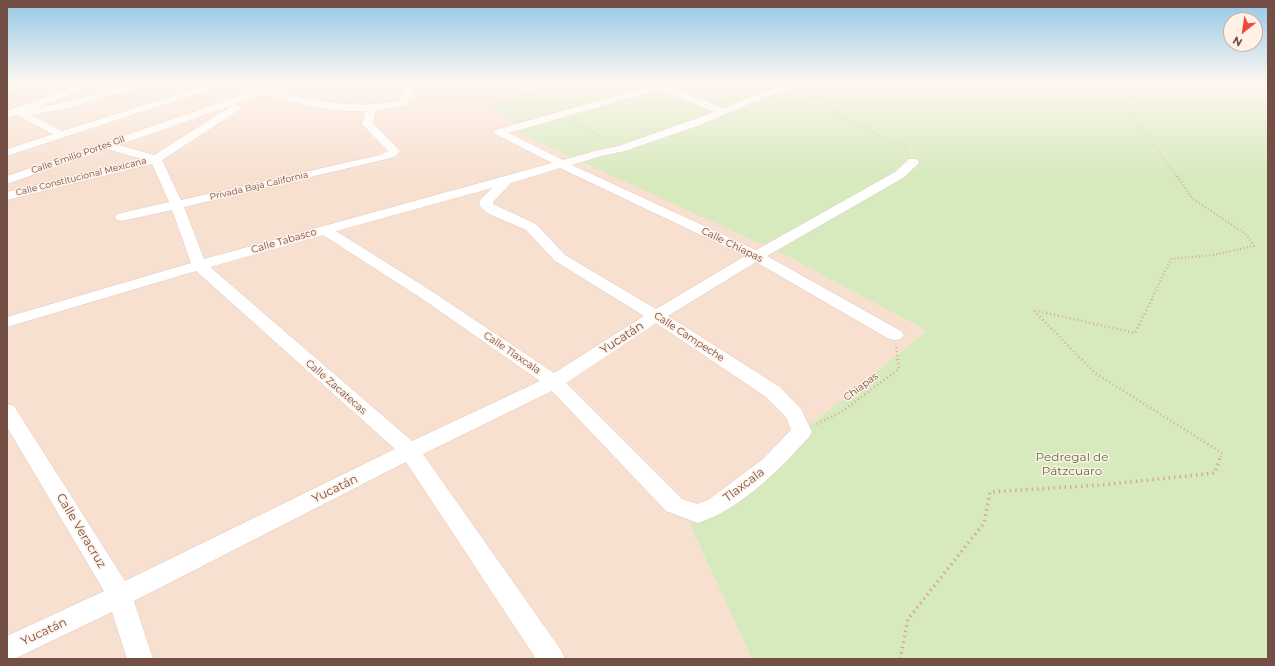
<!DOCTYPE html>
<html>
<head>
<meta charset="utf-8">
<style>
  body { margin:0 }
  #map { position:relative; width:1275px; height:666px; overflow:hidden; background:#fdeddf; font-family:Montserrat,sans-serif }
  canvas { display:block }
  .frame { position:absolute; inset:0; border:8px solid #744f46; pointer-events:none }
  .north { position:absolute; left:1223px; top:12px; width:40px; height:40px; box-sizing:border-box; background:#fff1e6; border:1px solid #c7b0a6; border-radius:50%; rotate:210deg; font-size:11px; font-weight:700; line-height:16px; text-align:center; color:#744f46 }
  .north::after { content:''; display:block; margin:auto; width:14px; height:18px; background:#ec4a3f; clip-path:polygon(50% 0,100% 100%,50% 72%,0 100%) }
</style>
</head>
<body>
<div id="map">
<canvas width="1275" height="666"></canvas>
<div class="frame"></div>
<div class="north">N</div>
</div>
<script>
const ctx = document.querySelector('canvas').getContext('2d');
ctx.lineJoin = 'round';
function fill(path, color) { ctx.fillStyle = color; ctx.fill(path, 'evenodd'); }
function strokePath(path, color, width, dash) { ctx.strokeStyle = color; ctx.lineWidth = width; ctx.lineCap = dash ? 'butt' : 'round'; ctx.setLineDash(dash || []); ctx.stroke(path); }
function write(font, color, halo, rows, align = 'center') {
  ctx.font = font + ' Montserrat,sans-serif'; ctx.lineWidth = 3; ctx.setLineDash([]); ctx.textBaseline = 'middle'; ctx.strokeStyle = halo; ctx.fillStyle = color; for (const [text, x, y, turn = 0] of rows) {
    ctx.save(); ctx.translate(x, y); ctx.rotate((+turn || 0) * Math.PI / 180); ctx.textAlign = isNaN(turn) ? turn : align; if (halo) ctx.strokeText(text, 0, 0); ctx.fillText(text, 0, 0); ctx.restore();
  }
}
fill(new Path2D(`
  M7,83h523l11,7 -56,14 33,19 -11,3 276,128 144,77 -238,192 63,136h-745z`), '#f7e0d0');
fill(new Path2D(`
  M530,83h738v576h-516l-63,-136 238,-192 -144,-77 -277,-127 12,-4 -33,-19 55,-14z`), '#d7eabe');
const minor = new Path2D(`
  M14,83h12l-2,2 -17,7v-6z
  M83,83h13l-2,2 -58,23 31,-6 69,-19h14l-2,2 -76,22 -41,8 31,16 151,-48h13l-2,2 -217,71v-7l46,-15 -37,-19 -9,3v-7z
  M231,83h13l19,5 15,-5h12l-1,2 -15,6c41,11 82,18 124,10l8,-12 -41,-3 -3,-1 -1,-2h58l-13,22 -30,5 -3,13 27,28 -5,6 -211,50 20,52 348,-96 -57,-29 -1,-2 1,-2 159,-45 16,2 53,21 47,-19 15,-4 -1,-2h15l2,2 -2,2 -23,6 -76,32 -75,26 -24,5 -29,9 184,85 139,-78 14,-13h8l2,3 -2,3 -14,13 -136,78 134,75 3,4 -3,4 -6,1 -6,-1 -133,-77 -88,54 112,71 21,22 11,23 -3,5c-30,33 -68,72 -111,86l-32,-12 -114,-120 -129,63 138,196 4,9h-29l-130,-197 -272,139 19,58h-26l-15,-47 -96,46 -9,1v-23l97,-45 -97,-164v-23l7,2 111,175 270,-132 -199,-178 -189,56v-10l184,-54 -19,-53 -50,11 -5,-1 -2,-3 2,-3 52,-12 -17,-38 -145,36v-8l135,-33 -35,-10 -100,35v-8l247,-85 -22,-6zM654,91l11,1 49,20 -95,34 -24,5 -32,9 -54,-27zM264,94c33,9 67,19 102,17l-4,13 26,27 -8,4 -199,45 -19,-40 79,-51 1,-2 -1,-2h-8l-79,50 -35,-10zM560,168l185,88 -89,53 -91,-54 -29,-31 -43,-20v-2l18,-19zM492,188l-13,13 1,5 7,7 39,17 29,31 89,55 -90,57 -121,-81 -97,-61zM323,235l98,63 119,83 -128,60 -202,-174zM656,323l110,74 20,20 5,13 -28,29 -55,41 -11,4 -15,-5 -116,-116z
  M459,83h10l-4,4 -3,1 -5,-3z`);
strokePath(minor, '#e3c9be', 1);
strokePath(new Path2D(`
  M1140,83l-10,13 -5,14 11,11 41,56
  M805,91l17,9 13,14 36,16 11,8 22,7 3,8
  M575,122l32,18`), '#d7a899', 1.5, [0.5, 2]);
strokePath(new Path2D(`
  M1151,300l20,-41 42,-4 41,-9 -8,-12 -53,-35 -16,-23`), '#d7a899', 2, [1, 2.5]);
strokePath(new Path2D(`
  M1152,299l-17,34 -102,-23 62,63 127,80 -2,6
  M817,424l24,-12 58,-43 -3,-23`), '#d7a899', 2.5, [1, 3]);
strokePath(new Path2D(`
  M900,659l8,-40 76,-96 6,-31 111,-7 114,-12 5,-15`), '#d7a899', 3.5, [1.5, 4]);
fill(minor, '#fff');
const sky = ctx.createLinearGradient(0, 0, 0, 176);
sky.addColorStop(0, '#93c8e7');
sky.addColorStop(0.47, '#fef7f1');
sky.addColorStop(1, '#fef7f100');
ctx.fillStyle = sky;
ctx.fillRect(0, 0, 1275, 176);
write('9px', '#744f46', '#fff1e6', [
  ["Calle Emilio Portes Gil",78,155,-19],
  ["Calle Constitucional Mexicana",81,177,-14],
  ["Privada Baja California",259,186,-13]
]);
write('10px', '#744f46', '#fff1e6', [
  ["Calle Tabasco",284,241,-16],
  ["Calle Chiapas",732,245,26],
  ["Calle Campeche",689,337,33],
  ["Calle Tlaxcala",512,353,34],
  ["Calle Zacatecas",336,387,41],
  ["Chiapas",861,387,-37]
]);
write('12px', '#744f46', '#fff1e6', [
  ["Yucatán",622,338,-33],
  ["Tlaxcala",744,485,-37],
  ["Yucatán",335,489,-26],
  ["Calle Veracruz",81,531,59],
  ["Yucatán",44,632,-25]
]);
write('12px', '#55743c', '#fff1e6', [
  ["Pedregal de",1072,457],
  ["Pátzcuaro",1072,471]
]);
</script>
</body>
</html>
